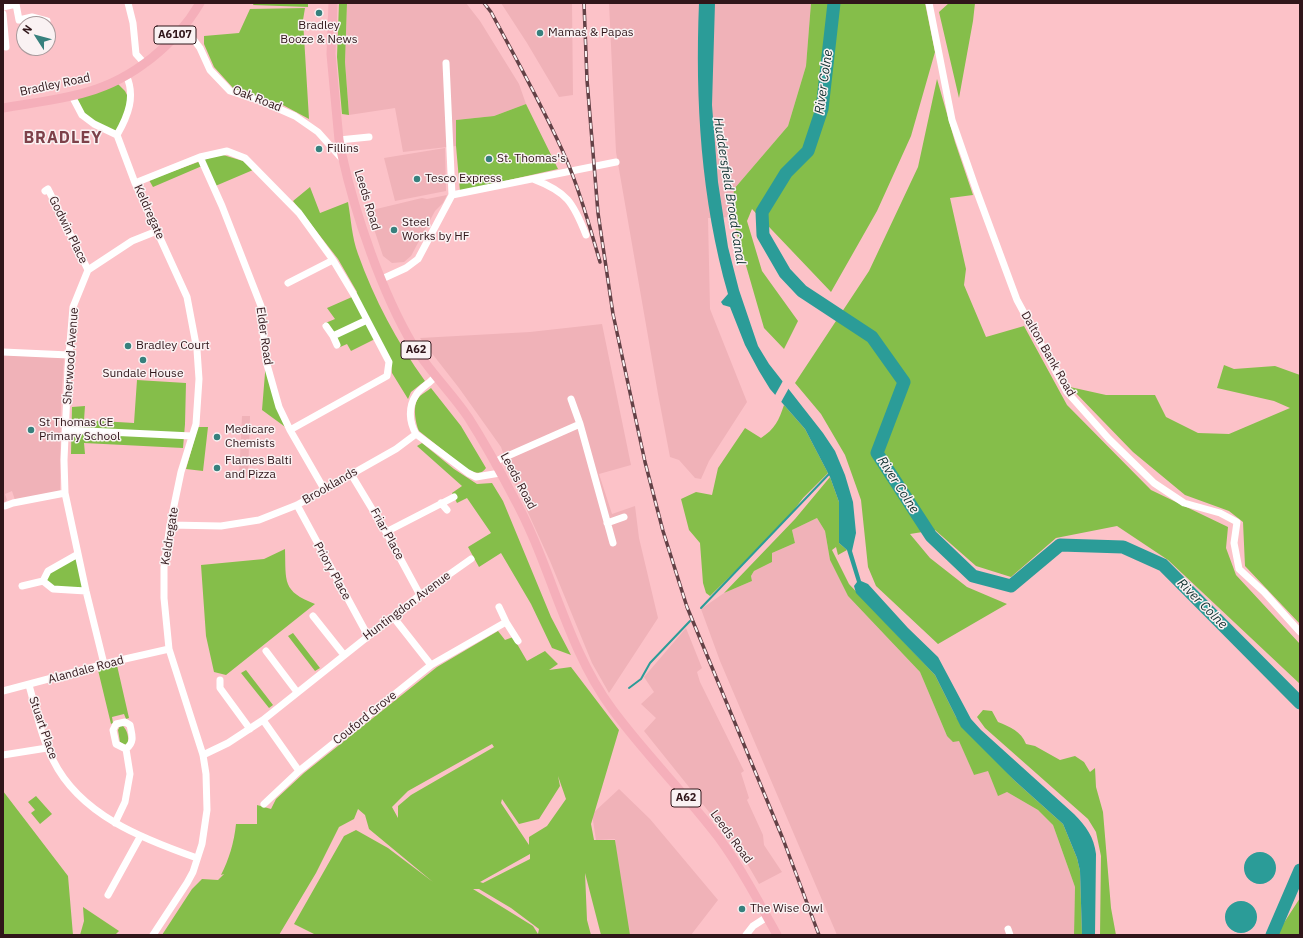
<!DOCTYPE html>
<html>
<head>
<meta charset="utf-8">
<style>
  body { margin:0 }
  #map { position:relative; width:1303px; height:938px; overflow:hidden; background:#fcc2c8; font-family:"IBM Plex Sans",sans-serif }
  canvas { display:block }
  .frame { position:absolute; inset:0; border:4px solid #30161a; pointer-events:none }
  .north { position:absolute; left:16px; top:16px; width:40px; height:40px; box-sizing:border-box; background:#faf2f3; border:1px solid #a99a9c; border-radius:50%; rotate:306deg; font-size:11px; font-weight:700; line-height:16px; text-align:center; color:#30161a }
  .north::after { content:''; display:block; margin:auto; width:14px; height:18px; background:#37807d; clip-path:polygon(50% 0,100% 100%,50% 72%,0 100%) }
</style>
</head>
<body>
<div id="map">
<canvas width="1303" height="938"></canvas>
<div class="frame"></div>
<div class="north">N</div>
</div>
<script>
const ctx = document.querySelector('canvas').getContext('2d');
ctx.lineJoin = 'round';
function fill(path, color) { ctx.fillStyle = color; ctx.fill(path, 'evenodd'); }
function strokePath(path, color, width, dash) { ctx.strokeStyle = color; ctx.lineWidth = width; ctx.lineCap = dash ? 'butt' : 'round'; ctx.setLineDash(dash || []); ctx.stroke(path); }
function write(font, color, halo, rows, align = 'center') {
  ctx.font = font + ' "IBM Plex Sans",sans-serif'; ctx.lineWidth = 3; ctx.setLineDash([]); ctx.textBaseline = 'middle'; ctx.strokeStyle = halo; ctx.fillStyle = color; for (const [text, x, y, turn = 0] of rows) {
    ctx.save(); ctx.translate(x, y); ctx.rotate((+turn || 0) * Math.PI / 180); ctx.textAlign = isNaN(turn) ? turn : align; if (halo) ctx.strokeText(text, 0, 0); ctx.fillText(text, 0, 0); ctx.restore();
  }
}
fill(new Path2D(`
  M347,3h119l14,18 39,63 7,20 -32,12 -38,4v26l-53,6 -8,-44 -46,7 -4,-53z
  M501,3h71l1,92 -14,2 -32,-54z
  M609,3h202l-5,63 -18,60 -54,63 -2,28 -24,1 2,91 37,93 -38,59 -8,18 -6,-1 -16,-18 -9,-3 -12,-63 -42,-242z
  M445,148l1,43 -51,10 -11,-43z
  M447,195l-4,8 -8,8 -24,45 -7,6 -12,1 -9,-7 -15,-45 54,-13 5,1z
  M602,324l29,141 -32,9 13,40 23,-8 4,32 19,80 -49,75 -17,-30 -42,-102 -40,-88 -9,-26 -42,-59 -39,-50 110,-6z
  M3,355l61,3 -3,45 -1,89 -45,8 -3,-9 -7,3 2,6 -4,4z
  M242,416h8l-2,61h-9z
  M817,518l8,13 5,29 18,36 72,76 27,64 12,4 15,35 14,-5 10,25 9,-3 31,18 15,15 22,62 -1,48h-237l-117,-274 -19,-52 23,-16 28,-12 -1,-5 3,-5 18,-9v-9l23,-10 -3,-13z
  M686,628l16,40 -5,4 3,10 44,89 -3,2 8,25 -2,2 16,35 1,10 18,27 -23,12 -21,-36 -94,-117 12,-13 -15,-14 13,-12 -10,-15z
  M619,789l31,30 68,81 -27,35h-67l-9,-96 -19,1 -4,-26z`), '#f0b2b8');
fill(new Path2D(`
  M254,3h54v4l-55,-2z
  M339,3h8l-2,59 4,53 -7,-1 -5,-57z
  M811,3h114l10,49 -24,84 -34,75 -46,81 -79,-83 -5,12 15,50 36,50 -14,28 -20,-21 -32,-111 2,-28 54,-63 18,-60z
  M949,3h26l-2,18 -14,77 -20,-86z
  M305,8l-2,12 6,99 -28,-15 -47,-15 -20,-22 -10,-23v-8l35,-3 11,-24z
  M937,79l18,63 18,53 -23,3 16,71 -2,16 22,52 38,-11 43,79 84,85 77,37 -2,21 10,27 64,69v40l-132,-124 -51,-34 -61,12 -45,39 -35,-11 -41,-36 -25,4 20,24 37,29 40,17 -69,40 -62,-58 -8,-19 -7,-67 -16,-45 -24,-41 -26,-31 74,-112 49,-104z
  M115,81l10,10 4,8 -12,36 -35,-20 -10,-19z
  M526,104l32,65 -98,22 -4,-45v-26l38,-4z
  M220,154l23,7 10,9 -40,17 -11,-21 -49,21 -4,-7z
  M310,187l10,26 28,-11c3,17 4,36 10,52 16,45 39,88 67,127l-14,11 -3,7 -16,-26 -2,-15 -11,-21 -28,14 -4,-7 -9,4 -15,-24 12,-5 -8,-11 25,-11 5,-5 -19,-33 -45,-58z
  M266,361l22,68 -26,-19z
  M1224,365l10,4 41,-3 25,9v249l-55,-58 -2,-44 -14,-11 -44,-16 -52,-43 -63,-65 36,8h49l11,22 32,16 31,1 61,-26 -16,-7 -57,-13z
  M137,380l49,3 -1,41 -2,24 -99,-5 1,11h-14l1,-47 13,-1 -1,14 50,3z
  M431,388l30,38 25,42c-5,7 -10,5 -18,2l-49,-39c-4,-9 -7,-28 1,-35 3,-3 8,-5 11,-8z
  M784,405l21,24 23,44 -25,25 -12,16 -35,37 -46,45 -4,-3 -3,-10 -3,-40 -11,-13 -8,-31 15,-7 16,3 6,-27 27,-40 16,10c14,-9 18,-18 23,-33z
  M198,427h10l-5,44 -17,-2z
  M422,443l32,26 23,15 15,-1 11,18 48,116 20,38 -19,-7 -21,-44 -30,-51 -22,14 -11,-20 23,-14 -24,-35 -10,5 -5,-10 10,-7 -45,-40z
  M830,477l9,25v41l8,7 -9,5 -2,-8 -4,3 17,34 86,91 21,42 59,64 48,43 14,34 3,13 2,64h-8l1,-48 -22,-62 -15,-15 -31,-18 -9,4 -10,-25 -14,4 -15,-34 -6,1 -6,-6 -27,-64 -72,-76 -18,-36 -5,-29 -8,-13 -25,12 3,13 -23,10v9l-18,9 -3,5 1,5 -28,12 71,-74z
  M285,549c1,33 -3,42 30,55l-89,71 -12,-3 -8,-36 -5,-71 63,-6z
  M78,554l8,37 -38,-4 -4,-12z
  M498,631l7,9 8,-3 14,24 18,-10 13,13 -9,6 22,-3 48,63 -28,94 3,16h21l15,95h-29l-16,-62 2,47 4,15h-275l-22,-11 50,-88 12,-6 32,18 45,34 -64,-53 -4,-14 -7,-6 -4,10 -15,8 -23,46 -37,62h-117l30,-46 10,-10 16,1 6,-6 -3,1c8,-16 13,-32 15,-51h21v-19l14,4 5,-10 28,-26 133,-106zM492,744l2,3 -83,48 -13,11v12l-6,-11 16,-16zM558,776l8,23 -19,27 -18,11v8l-28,-42 1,-4 17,25 20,-5 21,-33zM530,854v5l-47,24 -3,-1zM473,889h6l32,19 28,21 -1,5 -5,-8z
  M293,633l27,35 -5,3 -27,-35z
  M116,661l13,57 -3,1 -2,-5 -12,3 1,6 -2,1 -14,-58z
  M246,670l27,35 -4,3 -28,-35z
  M983,710l9,1 6,11c12,5 23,9 28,22l9,2 25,14 15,-4 9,6 6,10 5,-4 1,19 7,25 8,96 5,27h-16l1,-79 -5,-24 -8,-13 -103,-91 -8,-11z
  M120,726h3c4,4 6,11 5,17l-3,2 -5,-3 -2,-12z
  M3,791l65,85 5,59h-70z
  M36,796l16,18 -12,10 -9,-11 4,-3 -7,-8z
  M1300,898v37h-22v-3z
  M83,907l36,24 -4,4h-35l4,-14z`), '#85be4a');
fill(new Path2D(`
  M699,3h16l-3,102 6,77 10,65 11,43 19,56 11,18 54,69 12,18 10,24 8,27 3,31 -4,18 9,30 7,3 40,44 30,29 33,62 10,11 93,84c12,12 20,23 22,40l-1,81h-13l-2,-64 -3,-13 -14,-34 -48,-43 -54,-54 -26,-52 -79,-82 -2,-7 3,-4 -10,-32 -8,-7v-41l-9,-25 -25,-48 -35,-40 -11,-18 -14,-26 -15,-38 -7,-2 -2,-3 7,-8c-27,-95 -33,-193 -29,-291z
  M1244 868a16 16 0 1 1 32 0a16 16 0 1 1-32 0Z
  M1225 917a16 16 0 1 1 32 0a16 16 0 1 1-32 0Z`), '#2b9c98');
fill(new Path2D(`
  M784,379l6,7 -10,18 -6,-7z`), '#fcc2c8');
strokePath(new Path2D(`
  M701,608l129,-135
  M629,688l12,-9 9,-16 40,-42`), '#2b9c98', 2);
strokePath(new Path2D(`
  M834,3l-12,106 -14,42 -22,22 -24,39 1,23 22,38 17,18 70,46 32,45 -27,71 54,83 42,40 38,10 49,-41 63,2 40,18 137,138
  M1272,935l28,-65`), '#2b9c98', 13);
strokePath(new Path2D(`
  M128,3l5,20 3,31 9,10
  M929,3l23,117 25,72 40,108 50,92 42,47 45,44 30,20 36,10 17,9 -3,21 5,26 25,23 36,40
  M3,7l13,-3 3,16 13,-3 15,4
  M3,14l3,33
  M184,27l16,21 10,22 20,21 31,10 34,15 23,16 25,28
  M446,63l6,132
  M72,96l10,19 12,9 23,11 18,48 52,114 10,53 2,29 -3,45 -15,48 -11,53 -6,42v31l5,51 34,106 3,19 1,36 -5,34 -9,28 -6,11 -34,52
  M117,135c11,-19 19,-39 9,-60
  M339,140l30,-3
  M200,157l22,49 39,100 5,55 13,46 11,23 34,59
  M533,179c34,13 40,23 53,56
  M135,183l65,-26 27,-6 18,7 54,55 34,47 21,35 35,67 -2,14 -97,54
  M45,191l3,-2 40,81
  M382,279l24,-11 12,-9 34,-64 164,-33
  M288,283l45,-23
  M326,326l7,10 34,-16
  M333,336l4,9
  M3,352l66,3
  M435,377c-5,6 -15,11 -19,18 -8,12 -7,27 0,39l52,39 8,4 24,-4
  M571,399l9,25
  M66,430l126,6
  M494,462l86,-38 33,119
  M351,474l35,58 34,63
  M441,503l6,7
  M297,505l71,131
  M5,506l8,-3 52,-10
  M607,523l17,-6
  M170,525l51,1 38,-6 38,-15 99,-56 20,-15
  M386,532l68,-35
  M78,554l-30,17 -5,10 10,8 33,2
  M22,586l21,-5
  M499,607l7,15
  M313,616l31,39
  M394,618l37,47
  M266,651l31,41
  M104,664l-18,-73 -21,-98 -1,-33 4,-92 5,-61 15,-37 44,-29 25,-10
  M220,680v8l30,41
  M29,685c7,25 12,52 24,75 27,55 90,79 144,98
  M3,691l113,-30 53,-12
  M263,720l36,51 -35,33
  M3,755l44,-7
  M203,755l25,-12 35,-23 157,-125 51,-36
  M299,771l132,-106 75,-43 12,19
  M115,823l10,-21 5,-28 -4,-25 -10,-5 -3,-14 3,-6 9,-2 5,3c2,10 5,17 -4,24
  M108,895l32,-58
  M1008,929l2,6
  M746,935l7,-9 14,-9`), '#fff', 7);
strokePath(new Path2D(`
  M333,3l-2,51 8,86 3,15c13,59 40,138 71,190 16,26 38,47 55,72 16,25 31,52 45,79 38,68 52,149 99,213 33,45 73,84 107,129 22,30 40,64 58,97
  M3,108c28,-5 57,-8 84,-16 46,-13 89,-48 113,-89`), '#f5afba', 9);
const rail = new Path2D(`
  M484,3l7,9c26,49 54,98 76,149 14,33 23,67 33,101
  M584,3l3,77 11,133 15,101 32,148 18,69 24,76 96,232 36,96`);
strokePath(rail, '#634146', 3.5);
strokePath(rail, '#faf2f3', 2, [6]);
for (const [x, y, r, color] of [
  [319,13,4,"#37807d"],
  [540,33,4,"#37807d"],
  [319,149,4,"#37807d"],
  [489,159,4,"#37807d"],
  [417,179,4,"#37807d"],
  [394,230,4,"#37807d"],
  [128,346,4,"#37807d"],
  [143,360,4,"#37807d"],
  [31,430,4,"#37807d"],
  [217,437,4,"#37807d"],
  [217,468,4,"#37807d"],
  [742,909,4,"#37807d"]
]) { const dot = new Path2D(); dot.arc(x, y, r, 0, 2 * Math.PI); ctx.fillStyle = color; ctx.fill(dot); strokePath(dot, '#faf2f3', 1.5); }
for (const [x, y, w] of [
  [175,35,42],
  [416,350,30],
  [686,798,30]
]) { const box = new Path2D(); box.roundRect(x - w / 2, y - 9, w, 18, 3); ctx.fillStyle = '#faf2f3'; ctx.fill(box); strokePath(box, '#30161a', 1); }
write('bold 11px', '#30161a', null, [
  ["A6107",175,35],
  ["A62",416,350],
  ["A62",686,798]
]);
write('12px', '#30161a', '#faf2f3', [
  ["Bradley",319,26,"center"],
  ["Booze & News",319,40,"center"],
  ["Mamas & Papas",548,33],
  ["Fillins",327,149],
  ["St. Thomas's",497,159],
  ["Tesco Express",425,179],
  ["Steel",402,223],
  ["Works by HF",402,237],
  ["Bradley Court",136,346],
  ["Sundale House",143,374,"center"],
  ["St Thomas CE",39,423],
  ["Primary School",39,437],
  ["Medicare",225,430],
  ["Chemists",225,444],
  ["Flames Balti",225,461],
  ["and Pizza",225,475],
  ["The Wise Owl",750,909]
], 'left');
write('12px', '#30161a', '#faf2f3', [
  ["Bradley Road",55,85,-12],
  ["Oak Road",257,99,21],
  ["Leeds Road",367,200,73],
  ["Keldregate",149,212,66],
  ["Godwin Place",68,230,64],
  ["Elder Road",264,336,82],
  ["Dalton Bank Road",1048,354,60],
  ["Sherwood Avenue",71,356,-86],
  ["Leeds Road",518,481,62],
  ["Brooklands",330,486,-30],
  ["Friar Place",387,534,61],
  ["Keldregate",170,536,-81],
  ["Priory Place",332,571,61],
  ["Huntingdon Avenue",407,606,-37],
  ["Alandale Road",86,670,-15],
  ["Couford Grove",365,718,-39],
  ["Stuart Place",43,728,71],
  ["Leeds Road",731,837,54]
]);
write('italic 13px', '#103130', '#faf2f3', [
  ["River Colne",824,82,-82],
  ["Huddersfield Broad Canal",729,191,81],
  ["River Colne",898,485,57],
  ["River Colne",1202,604,45]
]);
ctx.letterSpacing = '1px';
write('bold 16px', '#7d414a', '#faf2f3', [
  ["BRADLEY",63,138]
]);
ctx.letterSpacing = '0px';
</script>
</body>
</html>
